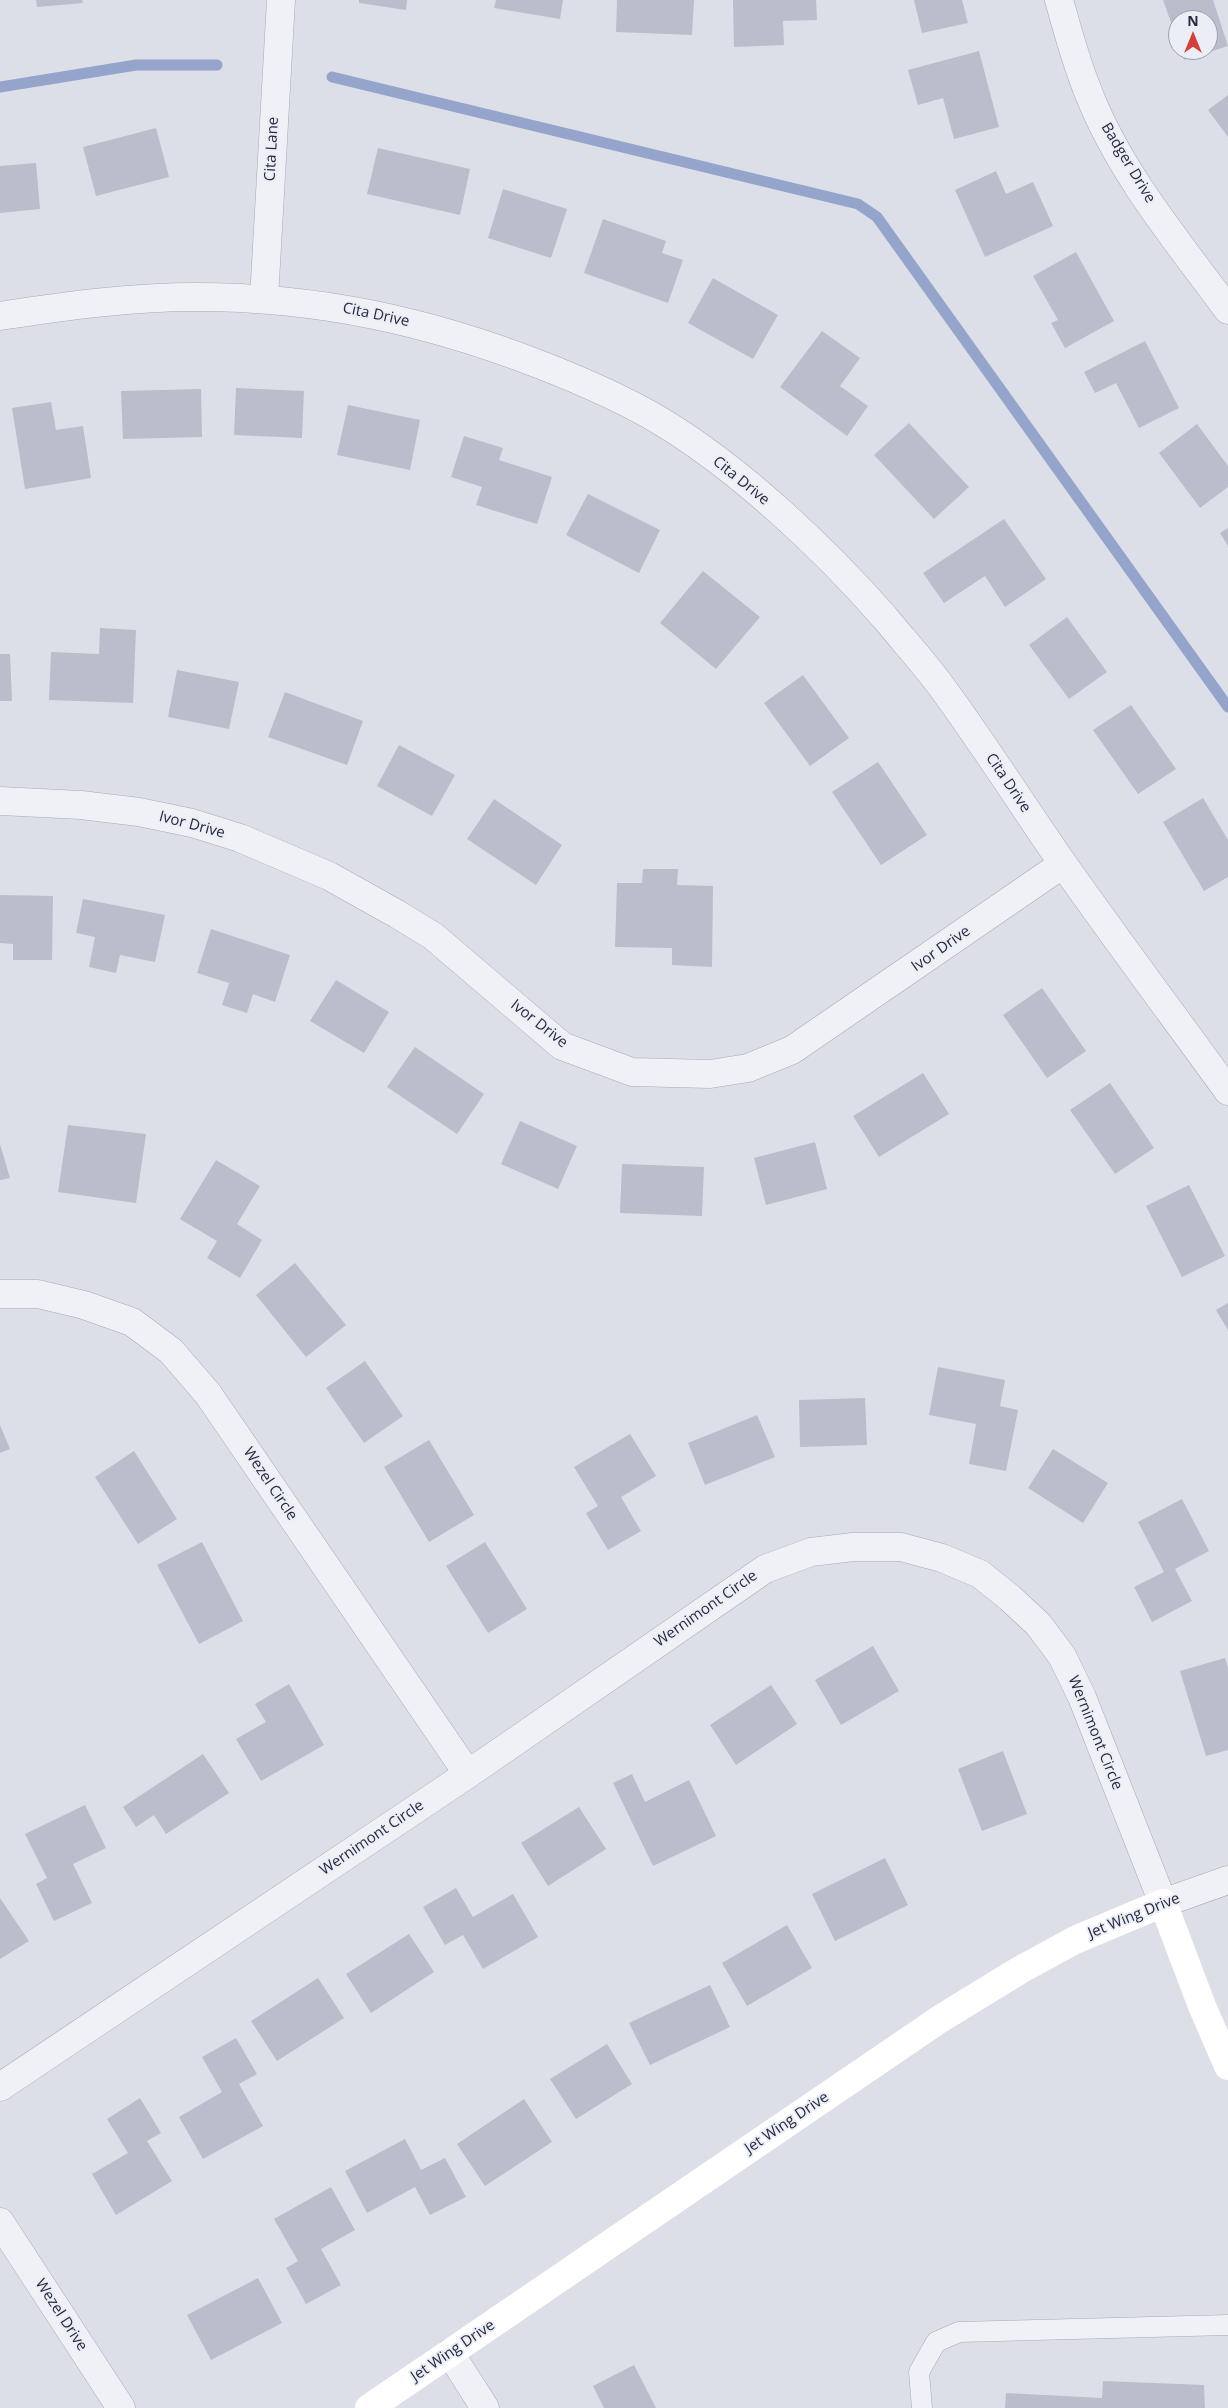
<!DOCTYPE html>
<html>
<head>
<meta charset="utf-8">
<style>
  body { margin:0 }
  #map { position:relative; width:1228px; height:2408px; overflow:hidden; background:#dddfe8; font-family:"Open Sans",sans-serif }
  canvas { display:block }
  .north { position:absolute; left:1168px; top:10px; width:50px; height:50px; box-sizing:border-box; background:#eceef6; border:1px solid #9ca0ad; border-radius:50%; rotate:0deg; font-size:14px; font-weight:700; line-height:20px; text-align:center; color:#252a40 }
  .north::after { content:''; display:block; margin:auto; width:18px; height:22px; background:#d74038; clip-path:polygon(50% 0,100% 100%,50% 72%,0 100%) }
</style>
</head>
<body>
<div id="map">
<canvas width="1228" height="2408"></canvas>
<div class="north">N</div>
</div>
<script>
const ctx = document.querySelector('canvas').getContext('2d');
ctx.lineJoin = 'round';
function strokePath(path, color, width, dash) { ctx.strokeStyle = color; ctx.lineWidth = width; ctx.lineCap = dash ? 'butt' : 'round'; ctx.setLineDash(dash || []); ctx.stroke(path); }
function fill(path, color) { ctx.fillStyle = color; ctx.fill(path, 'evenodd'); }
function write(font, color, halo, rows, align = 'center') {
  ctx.font = font + ' "Open Sans",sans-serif'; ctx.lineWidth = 4; ctx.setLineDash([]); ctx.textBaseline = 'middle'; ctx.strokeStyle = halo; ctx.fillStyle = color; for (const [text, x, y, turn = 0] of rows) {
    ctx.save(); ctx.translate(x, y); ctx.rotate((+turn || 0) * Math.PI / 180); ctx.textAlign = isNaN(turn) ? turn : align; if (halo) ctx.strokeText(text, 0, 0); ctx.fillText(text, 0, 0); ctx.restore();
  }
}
strokePath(new Path2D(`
  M332,77l526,127 19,13 351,490
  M0,87l136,-22h81`), '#95a4cb', 11);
fill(new Path2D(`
  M36,0h46l1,3 -46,4z
  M359,0h48l-1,10 -47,-7z
  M496,0h67l-3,19 -66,-11z
  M617,0h77l-2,35 -76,-3z
  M733,0h83l1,20 -34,1 1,24 -50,2z
  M914,0h48l6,23 -46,10z
  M1163,0h50l15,46 -44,14 -4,-10h28v-30h-30v22z
  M979,51l20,76 -45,12 -11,-41 -25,7 -10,-35z
  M1228,95v42l-20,-27z
  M156,128l13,49 -73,19 -13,-49z
  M378,148l92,21 -10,46 -93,-21z
  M36,163l4,46 -40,4v-47z
  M996,171l10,23 27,-12 20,44 -68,31 -30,-67z
  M503,189l64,20 -16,49 -63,-20z
  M603,219l63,22 -4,12 21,7 -15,43 -84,-30z
  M1076,252l38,69 -49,27 -14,-25 7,-3 -25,-44z
  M713,278l65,37 -25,44 -65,-36z
  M822,331l38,27 -20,28 28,20 -21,30 -67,-49z
  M1145,341l34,67 -40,20 -23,-45 -21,10 -11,-21z
  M236,388l68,3 -2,47 -68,-3z
  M201,389l1,48 -79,2 -2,-48z
  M51,402l5,28 27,-4 8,52 -66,11 -13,-81z
  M348,405l72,15 -10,50 -73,-15z
  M909,423l60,64 -35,32 -60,-64z
  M1197,424l31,42v21l-28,21 -41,-55z
  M464,436l39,12 -4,12 53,17 -15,47 -61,-19 6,-18 -31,-10z
  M588,494l72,36 -21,43 -73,-38z
  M1004,519l42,60 -41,28 -20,-31 -41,27 -21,-30z
  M1228,528v18l-8,-13z
  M703,571l57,46 -44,52 -56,-46z
  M1067,617l40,55 -38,27 -40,-54z
  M100,628l36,2 -3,73 -84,-3 2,-48 48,2z
  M0,654h10l2,47h-12z
  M177,670l62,12 -10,47 -61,-12z
  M803,675l46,63 -39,28 -46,-63z
  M285,692l78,29 -16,44 -79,-28z
  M1131,705l45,64 -38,25 -45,-64z
  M399,745l56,30 -23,41 -55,-30z
  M878,762l49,73 -46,30 -49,-73z
  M1203,798l25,42v37l-24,14 -41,-69z
  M494,799l68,46 -26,40 -69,-46z
  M643,869h35l-1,16 36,1 -1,81 -40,-2v-17l-57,-1 2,-64h25z
  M0,895l53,1 -1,64h-39v-16l-13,-1z
  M83,899l82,16 -10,47 -35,-7 -4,18 -27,-6 6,-30 -19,-4z
  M211,929l79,26 -15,47 -22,-8 -6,19 -25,-8 7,-22 -32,-10z
  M336,980l53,32 -25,41 -54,-32z
  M1042,988l44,63 -39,27 -44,-63z
  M415,1047l69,47 -27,40 -70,-47z
  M923,1073l26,41 -70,43 -26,-41z
  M1110,1083l44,65 -39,26 -45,-64z
  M520,1121l57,25 -19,43 -57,-25z
  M68,1125l78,9 -10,69 -78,-11z
  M815,1142l12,47 -61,16 -12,-47z
  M0,1144l10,34 -10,2z
  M216,1160l44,26 -23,38 25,16 -22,38 -33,-20 10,-17 -37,-22z
  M622,1164l82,3 -2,49 -82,-3z
  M1189,1185l36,71 -43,21 -36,-71z
  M295,1263l51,62 -40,32 -50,-62z
  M1228,1303v27l-12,-20z
  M365,1361l38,55 -39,27 -38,-55z
  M938,1367l67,13 -5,26 18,4 -12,61 -37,-7 7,-40 -47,-9z
  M865,1398l2,47 -67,2 -1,-47z
  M757,1415l18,42 -70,28 -17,-42z
  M0,1425l10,24 -10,4z
  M630,1434l26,42 -35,21 20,34 -33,19 -22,-37 12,-7 -24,-39z
  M429,1440l45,75 -45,27 -45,-75z
  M1053,1449l55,34 -25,40 -55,-35z
  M134,1451l43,68 -39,25 -43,-67z
  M1182,1499l27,52 -34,18 17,32 -40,21 -18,-35 30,-15 -26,-50z
  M202,1542l41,79 -44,23 -42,-79z
  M485,1542l42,67 -39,24 -42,-67z
  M873,1646l26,45 -58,34 -26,-45z
  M1225,1658l3,10v82l-22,6 -26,-85z
  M289,1684l35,61 -63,36 -25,-42 30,-17 -11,-18z
  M771,1685l26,39 -61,41 -26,-40z
  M1003,1751l24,63 -45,17 -24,-62z
  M203,1754l26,39 -63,41 -12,-19 -18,12 -13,-20z
  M632,1774l13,28 44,-22 27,56 -63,30 -40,-83z
  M85,1805l21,43 -33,16 19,39 -38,18 -18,-37 11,-6 -22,-44z
  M579,1807l27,42 -58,37 -27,-43z
  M885,1858l23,47 -73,36 -23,-47z
  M456,1888l17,29 40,-23 25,43 -55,32 -20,-34 -18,10 -22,-38z
  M0,1898l29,43 -29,18z
  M787,1925l25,43 -65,38 -25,-43z
  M409,1934l25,38 -63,41 -25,-39z
  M318,1978l26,40 -67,43 -26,-40z
  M710,1985l20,42 -80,38 -21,-42z
  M236,2038l21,36 -18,10 24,42 -60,33 -24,-42 43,-25 -20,-35z
  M607,2044l25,40 -56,35 -26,-40z
  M140,2098l21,35 -14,8 25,40 -56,34 -24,-41 36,-21 -21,-34z
  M524,2099l28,43 -67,44 -28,-42z
  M405,2139l16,31 24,-12 21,39 -36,18 -15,-28 -48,26 -22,-42z
  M331,2187l24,43 -34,19 20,36 -35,19 -20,-36 12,-7 -24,-42z
  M258,2278l24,45 -71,37 -24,-45z
  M634,2365l22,43h-52l-11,-22z
  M1103,2381l101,4 1,23h-200l1,-15 96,5z`), '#babdcb');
const lane = new Path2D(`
  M922,2408l-3,-36 17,-30 23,-10 269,-7`);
const street = new Path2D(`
  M1059,0c9,32 17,63 30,94 31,79 89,148 139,216
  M264,299l17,-299
  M0,316c65,-10 130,-19 196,-19 122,0 232,24 345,68 41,16 83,34 121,57 79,48 163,127 224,197 18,22 38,44 55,67 42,57 80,117 120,175 55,78 111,153 167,230
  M0,801l81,4 58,7 53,11 48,15 89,38 68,38 36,22 129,110 70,26 78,2 38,-6 44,-18 271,-186
  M0,1294h38l46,11 48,17 39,29 37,43 260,380
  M0,2087l468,-313 297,-205 46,-17 42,-5h48l41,11 38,16 30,24 28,26 24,32 20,41 81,206 65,-23
  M0,2222l121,186
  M450,2353l35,55`);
strokePath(lane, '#a6a9b6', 21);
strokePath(street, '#a6a9b6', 29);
strokePath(lane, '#f0f1f6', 20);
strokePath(street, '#f0f1f6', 28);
strokePath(new Path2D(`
  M369,2408l571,-389 80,-49 55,-30 88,-37 39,103 26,60`), '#fff', 28);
write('15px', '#252a40', '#eceef6', [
  ["Cita Lane",272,149,-87],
  ["Badger Drive",1128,163,59],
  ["Cita Drive",376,315,12],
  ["Cita Drive",741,481,39],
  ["Cita Drive",1008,783,56],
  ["Ivor Drive",192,825,15],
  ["Ivor Drive",941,949,-35],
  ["Ivor Drive",539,1024,38],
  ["Wezel Circle",270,1484,56],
  ["Wernimont Circle",706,1609,-35],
  ["Wernimont Circle",1095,1733,68],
  ["Wernimont Circle",372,1838,-34],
  ["Jet Wing Drive",1134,1916,-22],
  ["Jet Wing Drive",787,2123,-34],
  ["Wezel Drive",61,2315,57],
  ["Jet Wing Drive",453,2351,-34]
]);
</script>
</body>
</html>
